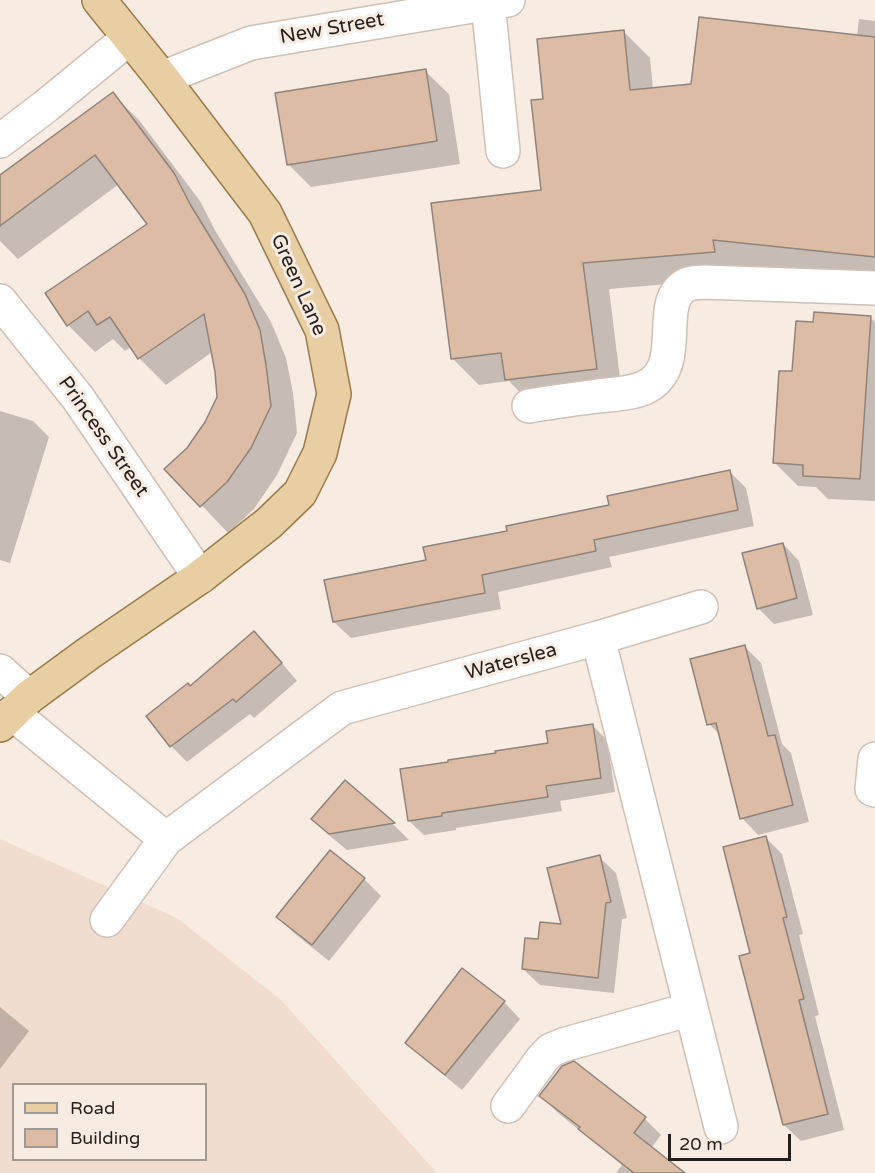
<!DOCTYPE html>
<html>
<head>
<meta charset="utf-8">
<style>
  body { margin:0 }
  #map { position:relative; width:875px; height:1173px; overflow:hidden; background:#f8ebe2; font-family:"Varela Round",sans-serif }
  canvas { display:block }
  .legend { position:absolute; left:12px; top:1083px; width:195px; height:78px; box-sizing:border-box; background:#f8ebe2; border:2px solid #a39993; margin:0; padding:8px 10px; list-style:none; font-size:18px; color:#241f1c }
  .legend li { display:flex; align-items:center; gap:12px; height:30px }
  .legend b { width:30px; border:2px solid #a39993 }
  .scale { position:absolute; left:668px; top:1134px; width:123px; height:27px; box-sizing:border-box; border:3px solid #241f1c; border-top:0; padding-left:8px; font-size:18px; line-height:21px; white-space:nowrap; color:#241f1c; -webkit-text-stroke:4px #f8ebe2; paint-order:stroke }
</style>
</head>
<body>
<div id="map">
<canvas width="875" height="1173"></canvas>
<ul class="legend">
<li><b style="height:8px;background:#e8cea3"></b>Road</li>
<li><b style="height:16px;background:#dcbca5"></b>Building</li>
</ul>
<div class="scale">20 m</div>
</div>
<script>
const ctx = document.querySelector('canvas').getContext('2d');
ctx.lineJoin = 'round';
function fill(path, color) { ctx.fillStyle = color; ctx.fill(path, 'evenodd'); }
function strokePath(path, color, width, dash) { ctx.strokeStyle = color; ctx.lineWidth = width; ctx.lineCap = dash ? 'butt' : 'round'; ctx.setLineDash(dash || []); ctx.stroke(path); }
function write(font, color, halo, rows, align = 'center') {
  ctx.font = font + ' "Varela Round",sans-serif'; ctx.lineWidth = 6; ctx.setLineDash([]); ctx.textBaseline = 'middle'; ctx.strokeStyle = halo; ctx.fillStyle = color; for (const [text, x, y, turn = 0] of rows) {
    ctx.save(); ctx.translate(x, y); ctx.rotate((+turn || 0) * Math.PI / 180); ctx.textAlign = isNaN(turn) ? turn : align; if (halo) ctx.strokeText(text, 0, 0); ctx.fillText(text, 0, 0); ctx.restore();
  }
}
fill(new Path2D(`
  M0,839l177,79 104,82 156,173h-437zM14,1084h192v76h-192z`), '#f1ddcf');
fill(new Path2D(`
  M859,19l16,2v259l-137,-14 3,12 -132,11 13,106 -89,11 -24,-25 -30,4 -27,-27 90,-167 3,-91 78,-69 27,27 3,31 40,-4 164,-49z
  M425,71l24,23 11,70 -149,23 -23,-23z
  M112,94l27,26 61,81 16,31 55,90 15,36 7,35 4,40 -20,42 -23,34 -26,24 -61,-64 21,-20 19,-27 12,-25 -7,-45 -46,33 -27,-27 -8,-11 -6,4 -12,-12 -18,13 -27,-27 81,-101 -30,-40 -101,75 -18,-18v-64z
  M870,317l5,5v179l-47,-2 -12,-12 -18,-1 -24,-24 19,-89 21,-49z
  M0,411l33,10 16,16 -39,126 -10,-3z
  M729,471l17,17 8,38 -145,31 3,10 -114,25 3,17 -150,29 -17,-16 93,-61 82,-29 101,-26z
  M783,544l16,17 14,54 -39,9 -16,-16z
  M254,633l17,17 26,31 -43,37 -4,-4 -63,48 -16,-16 19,-58z
  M745,647l16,16 21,81 9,9 18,69 -51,13 -16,-17 -21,-82 -12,-12z
  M592,725l15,15 8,52 -55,9 2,10 -106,17v2l-32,5 -15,-14 41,-58 100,-19z
  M345,783l49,42 15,15 -62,10 -17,-14 -17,-17z
  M766,838l16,16 21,80 -4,1 20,80 -4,1 29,114 -43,11 -17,-16 -32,-171z
  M330,852l34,27 17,17 -52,65 -35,-28 -16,-16z
  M599,857l17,16 11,45 -5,1 -8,74 -74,-8 -17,-16 16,-28 24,-15z
  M504,1002l16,17 -58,71 -38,-31 -17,-16z
  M0,1007l29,24 -29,38z
  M541,1096l104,23 16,16 -10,13 31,25h-66l6,-8 -65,-53z`), '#0003');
const building = new Path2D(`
  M699,17l176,20v220l-162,-17 2,12 -132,11 14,106 -92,11 -4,-27 -50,6 -20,-156 110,-13 -10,-90 12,-1 -6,-60 87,-9 6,60 61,-6z
  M426,69l11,72 -150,24 -12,-72z
  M113,92l61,81 16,31 55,90 15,36 6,35 5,41 -20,42 -24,34 -27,25 -36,-38 23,-21 18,-26 12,-25 -2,-25 -11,-58 -66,45 -28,-42 -13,8 -9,-14 -21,15 -22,-33 102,-69 -52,-69 -95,71v-51z
  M814,312l57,4 -11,163 -57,-3v-11l-30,-2 6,-92h13l4,-50 17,1z
  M730,470l8,40 -144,30 2,11 -114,24 3,18 -152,29 -9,-42 102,-20 -3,-13 84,-16 -1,-5 103,-21 -2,-9z
  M783,543l14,55 -40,11 -15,-56z
  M254,631l28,32 -46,39 -3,-3 -63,48 -24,-31 42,-33 2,3z
  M745,645l23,91 7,-1 18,70 -53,14 -24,-96 -9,2 -17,-66z
  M593,724l8,54 -55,8 2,11 -106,16v3l-34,5 -8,-52 48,-7v-2l48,-7 -1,-2 53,-8 -2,-12z
  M345,780l50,43 -66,11 -18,-15z
  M766,836l21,81 -4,1 21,81 -5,1 29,114 -45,11 -44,-169 11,-3 -27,-106z
  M330,850l35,28 -53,67 -36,-28z
  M600,855l11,47 -5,1 -8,75 -76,-9 3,-31 13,1 2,-17 21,2 -14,-56z
  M462,968l43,33 -60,74 -40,-32z
  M574,1061l72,56 -12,16 51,40h-51l-56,-44 2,-2 -41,-31 23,-30z`);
fill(building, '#dcbca5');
strokePath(building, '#8f837b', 1.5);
const minor = new Path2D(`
  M488,3l15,148
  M162,78l89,-35 257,-43
  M0,141l46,-35 83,-68
  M0,301l78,97 122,179
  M529,406c23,-4 46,-7 69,-10 16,-2 39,-2 53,-12 34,-24 4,-82 35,-99 5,-3 13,-2 18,-3l171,6
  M598,638l103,-31
  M0,671l29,26
  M12,713l154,126 176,-131 256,-70 123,489
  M875,759l-3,30 3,1
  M107,920l59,-81
  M508,1106l35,-48 8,-8 12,-5 128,-36`);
const major = new Path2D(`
  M0,725l29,-28 60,-44 111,-76 69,-54 31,-30 20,-40 14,-59 -12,-64 -57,-117 -103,-135 -63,-78`);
strokePath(minor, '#cec1b8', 36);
strokePath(major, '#9a7c4c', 36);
strokePath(minor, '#fff', 33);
strokePath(major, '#e8cea3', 33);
write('20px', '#241f1c', '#f8ebe2', [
  ["New Street",332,29,-10],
  ["Green Lane",298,285,66],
  ["Princess Street",103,437,55],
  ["Waterslea",511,662,-15]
]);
</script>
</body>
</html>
